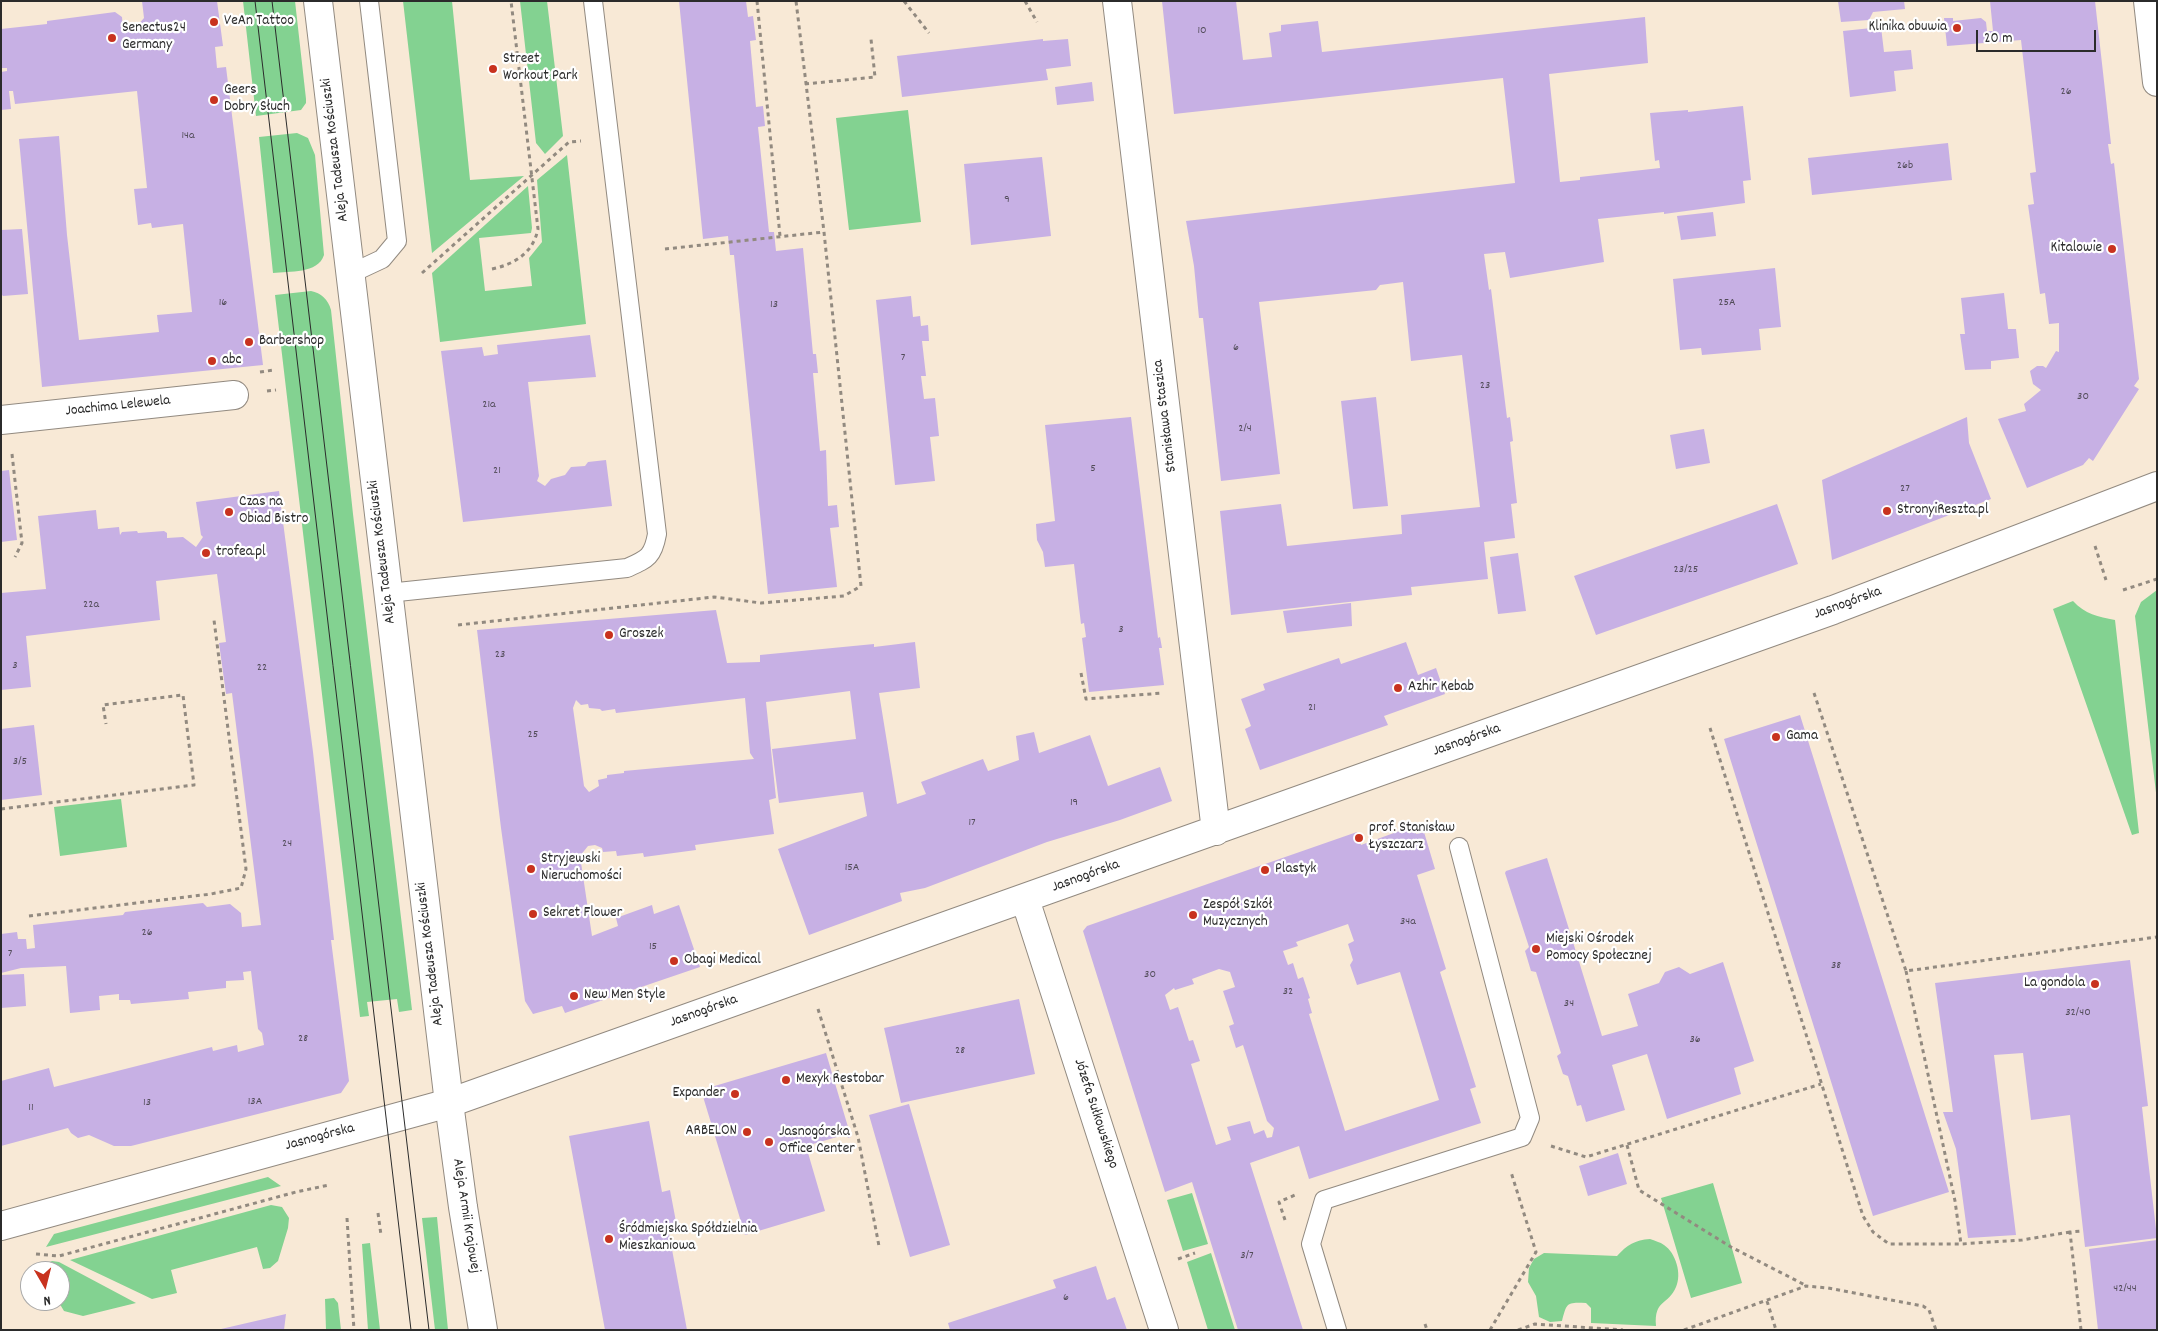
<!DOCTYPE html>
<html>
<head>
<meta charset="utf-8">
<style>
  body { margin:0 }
  #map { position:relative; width:2158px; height:1331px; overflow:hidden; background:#f8e9d6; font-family:Dekko,sans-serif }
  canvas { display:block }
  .frame { position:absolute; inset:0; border:2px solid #2b2b2b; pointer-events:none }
  .north { position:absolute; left:20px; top:1261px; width:50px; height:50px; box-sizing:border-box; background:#fff; border:1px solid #aaa; border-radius:50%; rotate:172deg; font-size:14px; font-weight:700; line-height:20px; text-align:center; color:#2b2b2b }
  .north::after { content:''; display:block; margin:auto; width:18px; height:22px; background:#c8321e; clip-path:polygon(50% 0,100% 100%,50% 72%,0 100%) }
  .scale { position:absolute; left:1976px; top:30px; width:120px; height:22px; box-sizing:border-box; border:2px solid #2b2b2b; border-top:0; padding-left:6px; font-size:15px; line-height:18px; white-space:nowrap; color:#2b2b2b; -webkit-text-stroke:4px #fff; paint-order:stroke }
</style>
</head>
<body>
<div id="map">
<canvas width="2158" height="1331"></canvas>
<div class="frame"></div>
<div class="north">N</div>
<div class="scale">20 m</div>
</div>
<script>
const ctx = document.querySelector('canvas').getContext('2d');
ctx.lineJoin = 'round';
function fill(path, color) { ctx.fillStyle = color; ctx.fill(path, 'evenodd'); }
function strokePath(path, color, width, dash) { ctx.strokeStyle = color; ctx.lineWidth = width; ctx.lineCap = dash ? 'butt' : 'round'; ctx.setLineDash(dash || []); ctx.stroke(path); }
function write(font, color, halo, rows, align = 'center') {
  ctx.font = font + ' Dekko,sans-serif'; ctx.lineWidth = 4.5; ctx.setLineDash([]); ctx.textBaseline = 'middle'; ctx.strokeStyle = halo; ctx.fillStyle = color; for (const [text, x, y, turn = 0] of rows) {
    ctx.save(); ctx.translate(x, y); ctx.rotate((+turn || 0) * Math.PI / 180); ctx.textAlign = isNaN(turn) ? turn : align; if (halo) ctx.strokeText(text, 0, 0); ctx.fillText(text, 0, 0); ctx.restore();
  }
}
fill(new Path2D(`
  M243,1h52l11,98v4l-5,7 -45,6z
  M403,1h49l18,179 54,-4 -92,77z
  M520,1h27l16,135 -18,18 -9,-11z
  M908,110l13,112 -72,8 -13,-112z
  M297,133l11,5 7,17 9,100c-6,19 -35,16 -51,18l-14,-136z
  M567,155l19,169 -146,18 -8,-69 96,-87 4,42 -1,5 -52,5 6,53 47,-5 -3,-28 13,-16 -5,-62z
  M311,291c10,2 17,8 20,19l22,204 59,496 -13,2 -2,-13 -30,3 2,14 -9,1 -85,-722z
  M2157,590v211l-22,-185 6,-14z
  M2073,601c12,13 25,16 42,19l24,213 -7,2 -79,-226z
  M121,799l6,48 -67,9 -6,-49z
  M268,1177l13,9 -235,61 8,-13z
  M1713,1183l29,100 -51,15 -30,-100z
  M1192,1193l16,51 -25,7 -16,-51z
  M271,1205l11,2 7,11 -1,10 -10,33 -8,7 -7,1 -6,-22 -86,23 6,23 -25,6 -82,-39z
  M437,1217l11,113h-13l-13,-112z
  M1650,1239c5,2 10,3 14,6 12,8 18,29 12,42 -8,19 -22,12 -20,39l-65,-3v-15l-5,-5c-20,-1 -19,0 -24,18l-12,1 -11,-5 -3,-21 -8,-14 1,-14 5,-9 10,-6 73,3c10,-11 18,-16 33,-17z
  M370,1243l10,87h-12l-6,-86z
  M1211,1253l24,77h-27l-21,-68z
  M52,1261l7,1 77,41 -53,13 -19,-5 -6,-10h2v-30h-9l-3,-8z
  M334,1298l4,5 3,27h-15l-1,-31z`), '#83d291');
fill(new Path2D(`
  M142,1h75l6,45 -8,1 2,21 9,-1 37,298 -221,22 -23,-248 40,-3 8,99 12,105 80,-8 -2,-17 35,-3 -9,-88 -31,4 -1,-5 -13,2 -4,-36 13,-1 -10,-97 -122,13 -2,-13h-4l2,18 -10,1v-38l6,-1v-3h-6v-39l46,-5v-3l68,-9 7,5 1,12 13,-2 8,-9z
  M679,1h67l2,16 5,-1 3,24 -6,1 6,66 7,-1 2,20 -7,1 11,105h5l2,19 27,-3 10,106h3l2,19h-5l7,78 6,-1 2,56 9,-1 2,22 -9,1 7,59 -69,7 -34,-339h-4l-2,-19 -25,3z
  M1162,1h74l7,59 29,-3 -3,-24 12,-2v-6l37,-4 4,31 323,-35 3,46 -99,11 11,108 20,-2v-3l80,-9 -1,-8 -4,1 -5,-48 38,-3v2l55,-6 8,74 -8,1 2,22 -81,11v-2l-66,7 6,43 -94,16 -5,-26 -21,2 5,36 2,-1 16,129 3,-1 3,24 -3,1 7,61 -6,1 4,34 -31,4 4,37 -77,8 1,8 -181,20 -11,-104 61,-7 6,42 115,-12 -1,-19 79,-8 -18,-152 -51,6 -8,-79 -23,3 -4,5 -117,12 21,172 -59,7 -18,-163h-4l-5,-52 -8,-45 329,-38 -12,-105 -329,36z
  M1838,1h66l1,8 -32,3 -4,8 -28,2z
  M1990,1h105l16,143h-3l3,20 3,-1 25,216 -5,7 5,3 -46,72 -4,-3 -6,7 -56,23 -29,-69 28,-8 -2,-7 17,-14 -8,-6 -3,-13 7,-5h6l3,2 10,-17 3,1v-29l-10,1 -4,-31 -5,1 -8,-61 -4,-28 6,-1 -4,-31 6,-1 -15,-132 -74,6 -3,-28h9v3l28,-3 5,4 1,9h6z
  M1881,27l3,25 27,-2 2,19 -19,2 2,20 -46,6 -7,-66z
  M1043,39v2l25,-2 3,27 -25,3 2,11 -146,17 -5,-41z
  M1092,82l2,19 -37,4 -2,-18z
  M1948,143l4,37 -140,15 -4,-37z
  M1042,157l9,79 -80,9 -7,-81z
  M1713,212l3,24 -35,4 -4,-24z
  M22,229l6,65 -25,2 -2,-2v-64z
  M1775,268l6,59 -22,2 2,21 -59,5 -1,-7 -21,2 -7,-71z
  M2004,293l4,36h8l3,29 -28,3v8l-26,1 -5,-36h5l-4,-36z
  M911,296l2,21 7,-1 1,10 7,-1 1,16h-7l4,35h-5l3,23 11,-1 4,38 -9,1 5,44 -40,4 -19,-185z
  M590,335l6,42 -68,5 11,94 -2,5 8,5 6,-7 14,-4 6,-8 14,-1 3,-4 18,-2 6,46 -149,16 -22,-171 41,-4 2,9 14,-2 -1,-9z
  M1376,397l12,109 -35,3 -12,-108z
  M1131,417l27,221 2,-1 2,11h-3l5,37 -75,7 -7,-54 4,-1 -2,-14 -3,1 -7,-60 -29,3 -2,-15 -6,-12 -1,-16 19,-3 -10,-96z
  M1967,417l2,26 22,56 -159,61 -10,-80z
  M1704,429l6,34 -34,6 -6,-34z
  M9,470l8,70 -16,2v-71z
  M279,491l34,261 21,188h-3l18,141 -8,12 -210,53h-17l-25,-11 -11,3 -7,-5 -3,-5 -67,18v-65l48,-13 5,19 158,-40 1,4 24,-6 1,7 26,-7 -2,-12 -4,-4 -7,-58 -8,1 1,8 -18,1v7l-38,4 1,7 -58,5 -1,-4h-11v-6l-20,2 1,14 -30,3 -4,-47 -45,2 -20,5v-39l16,-2 1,7h8l1,10 8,-1 -2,-23 90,-10 2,-3 78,-9 4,4 23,-3 11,9 1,14 19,-2 -29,-232 -6,1 -7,-51 7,-1 -9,-68 -61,7 4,39 -134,16 5,51 -30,3v-97l45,-4 -8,-73 58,-6 2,19 21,-2 1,8 2,-3 15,-1 1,2 26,-2 3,2v5l16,-1 13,10 7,-10 -2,-2 -5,-33z
  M1777,504l21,60 -202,71 -22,-59z
  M1518,553l8,58 -28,3 -8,-57z
  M1351,603l1,23 -65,7 -4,-22z
  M716,610l11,53 33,-1v-7l114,-11v3l41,-5 5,46 -41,5 18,111 29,-10 -5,-12 62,-23 5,12 31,-11 -3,-24 18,-4 5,21 51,-18 18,51 52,-19 12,34 -52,19 -73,22 -122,46 -25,5 2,8 -93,34 -31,-86 89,-33 -4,-24 -84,11 -7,-54 84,-10 -6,-48 -84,11 10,96 -7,2 5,34 -79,11 1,5 -52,7 -1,-4 -26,3 -1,-5 -13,1 -1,-4 -7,-3 -7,1 -8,10 12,80 26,-10 -2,-8 36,-13 2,9 25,-9 21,62 -135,46 -3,-7 -29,8 -8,-13 -24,-173 -24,-198zM745,698l5,55 4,6 -130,12v2l-17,2v3l-9,2 1,6 -10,6 -5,-6 -11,-78 3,-8 5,5 7,-1 1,4 11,1 2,2 13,-2 1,4z
  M1406,642l12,33 18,-7 9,26 -61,22 4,9 -128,45 -15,-41 6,-3 -10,-27 24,-9 -2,-6 76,-26 2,6z
  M1800,715l149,477 -76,24 -149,-477z
  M34,725l8,70 -41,5v-71z
  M1413,826l3,8 8,-2 11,37 -18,6 29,94 -6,3 36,115 -6,2 11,34 -172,56 -10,-33 -49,17 53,167h-65l-46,-148 -27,10 -82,-261 4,-5 270,-94 4,13zM1348,924l6,17 -6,3 5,16 -3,5 7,20 43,-13 39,128 -94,31 -36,-117 3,-1 -4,-14 2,-1 -7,-21 -5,2 -5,-16 -5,2 -5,-14 15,-5 -2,-4zM1219,969l11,3 5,15 -12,4 11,33 -5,2 7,22 7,-3 24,76 7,7 -2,9 -5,1 -3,-8 -10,4 -4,-13 -23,6 4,13 -15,5 -25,-81 9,-3 -7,-21 -4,1 -11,-34 -8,3 -5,-15 9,-7 1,2 19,-6 -2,-5z
  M1547,858l55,178 36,-10 -10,-32 31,-11 6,-11 14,-5 11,7 33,-12 31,99 -20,7 7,26 -74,25 -20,-65 -35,11 13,45 -39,12 -5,-17 -4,1 -9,-30 -5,-2 -6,-18 4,-3 -25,-81 -5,-1 -6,-20 4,-4 -24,-74 1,-2z
  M2130,960l18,146 -6,1 15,131 -72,9 -15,-132 -39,5 -8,-67 -29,2 22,180 -48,3 -12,-89 -13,-37h10l-18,-129z
  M24,974l2,32 -25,2v-33z
  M1019,999l16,75 -134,29 -17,-75z
  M826,1053l25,84 -3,1 -1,-4 -41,12 19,65 -80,24 -44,-145z
  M909,1104l41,141 -40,12 -41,-142z
  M649,1121l13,71 8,-2 7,37 -9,1 19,102h-82l-36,-194z
  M1618,1153l9,31 -39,12 -9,-30z
  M2157,1240v90h-59l-9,-81z
  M1096,1266l11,34 8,-3 12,33h-177l-2,-7 108,-35 -3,-8z
  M286,1314l-2,16h-62l-1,-1z`), '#c7b0e4');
const lane = new Path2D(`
  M350,274l32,-15 15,-18 -28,-240
  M388,593l239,-25c20,-9 26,-11 30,-34l-64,-533
  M1337,1330l-26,-86 13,-44 198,-63 8,-19 -71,-271`);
const street = new Path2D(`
  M1117,1l99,830
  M1,420l233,-25
  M1025,899l139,431
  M1,1226l448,-123 1384,-493 324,-124`);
const secondary = new Path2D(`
  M318,1l131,1102 14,104 20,123
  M2148,1l9,81`);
strokePath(lane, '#928a80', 20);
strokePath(street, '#928a80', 30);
strokePath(secondary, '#928a80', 30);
strokePath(new Path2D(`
  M757,1l23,235
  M904,1l25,32
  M1025,1l12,21
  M805,84l70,-7 -4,-38
  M665,249l159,-17
  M492,269c23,-5 41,-16 46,-40l-27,-228
  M422,273l147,-131 12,-1
  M260,372l14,-2
  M267,391l9,-1
  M12,454l10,89 -7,14
  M2095,546l11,34
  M2123,590l34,-11
  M458,625l256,-28 47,6 83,-7 17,-10 -37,-354 -28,-231
  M1081,673l5,26 77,-6
  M1814,693l92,278 251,-34
  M1710,728l153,488 10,16 16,12h72l61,-4 48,-8
  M1,809l193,-24 -11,-90 -80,10 3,19
  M29,916l182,-22 30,-6 5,-19 -32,-249
  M1906,971l49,230 6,43
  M818,1009l40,128 21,109
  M1627,1145l12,45 92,57 74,38
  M1551,1146l35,11 235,-73
  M378,1213l3,22
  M347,1218l7,112
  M1285,1220l-6,-18 16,-7
  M36,1254l23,2 237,-64 33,-7
  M1178,1259l17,-6
  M1767,1301l9,29
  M1425,1324l2,6
  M1490,1330l46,-78 -25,-80
  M1518,1330l17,-6 88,6
  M1684,1330l122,-44 22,2 95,18 6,4 7,20
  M2081,1330l-11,-98 13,-1`), '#928a80', 3, [4, 4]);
strokePath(lane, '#fff', 18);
strokePath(street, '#fff', 28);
strokePath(secondary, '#fff', 28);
strokePath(new Path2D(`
  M255,1l156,1329
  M272,1l157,1329`), '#2b2b2b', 1);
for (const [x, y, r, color] of [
  [214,22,5,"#c8321e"],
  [1957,28,5,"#c8321e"],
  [112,38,5,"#c8321e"],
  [493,69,5,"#c8321e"],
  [214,100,5,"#c8321e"],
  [2112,249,5,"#c8321e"],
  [249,342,5,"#c8321e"],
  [212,361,5,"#c8321e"],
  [1887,511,5,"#c8321e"],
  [229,512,5,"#c8321e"],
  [206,553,5,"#c8321e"],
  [609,635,5,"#c8321e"],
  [1398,688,5,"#c8321e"],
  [1776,737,5,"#c8321e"],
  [1359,838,5,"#c8321e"],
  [531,869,5,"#c8321e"],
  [1265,870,5,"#c8321e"],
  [533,914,5,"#c8321e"],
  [1193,915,5,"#c8321e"],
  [1536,949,5,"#c8321e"],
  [674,961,5,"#c8321e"],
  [2095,984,5,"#c8321e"],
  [574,996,5,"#c8321e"],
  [786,1080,5,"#c8321e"],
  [735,1094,5,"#c8321e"],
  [747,1132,5,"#c8321e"],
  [769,1142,5,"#c8321e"],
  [609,1239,5,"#c8321e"]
]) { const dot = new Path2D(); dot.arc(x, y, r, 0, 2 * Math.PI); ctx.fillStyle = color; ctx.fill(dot); strokePath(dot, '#fff', 2); }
write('12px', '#524c59', null, [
  ["10",1202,31],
  ["26",2066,92],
  ["14a",188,136],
  ["26b",1905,166],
  ["9",1007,200],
  ["16",223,303],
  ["25A",1727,303],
  ["13",774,305],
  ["6",1236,348],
  ["7",903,358],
  ["23",1485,386],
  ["30",2083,397],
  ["21a",489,405],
  ["2/4",1245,429],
  ["5",1093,469],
  ["21",497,471],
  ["27",1905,489],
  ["23/25",1686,570],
  ["22a",91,605],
  ["3",1121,630],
  ["23",500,655],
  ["3",15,666],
  ["22",262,668],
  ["21",1312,708],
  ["25",533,735],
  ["3/5",20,762],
  ["19",1074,803],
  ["17",972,823],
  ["24",287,844],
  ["15A",852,868],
  ["34a",1408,922],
  ["26",147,933],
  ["15",653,947],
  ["7",10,954],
  ["38",1836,966],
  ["30",1150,975],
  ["32",1288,992],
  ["34",1569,1004],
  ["32/40",2078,1013],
  ["28",303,1039],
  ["36",1695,1040],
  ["28",960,1051],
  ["13A",255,1102],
  ["13",147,1103],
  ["11",31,1108],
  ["3/7",1247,1256],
  ["42/44",2125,1289],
  ["6",1066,1298]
]);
write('15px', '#2b2b2b', '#fff', [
  ["VeAn Tattoo",224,22],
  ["Klinika obuwia",1947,28,"right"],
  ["Senectus24",122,29],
  ["Germany",122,46],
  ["Street",503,60],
  ["Workout Park",503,77],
  ["Geers",224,91],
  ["Dobry Słuch",224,108],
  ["Kitalowie",2102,249,"right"],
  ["Barbershop",259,342],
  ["abc",222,361],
  ["Czas na",239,503],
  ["Obiad Bistro",239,520],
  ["StronyiReszta.pl",1897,511],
  ["trofea.pl",216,553],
  ["Groszek",619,635],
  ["Azhir Kebab",1408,688],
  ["Gama",1786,737],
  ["prof. Stanisław",1369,829],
  ["Łyszczarz",1369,846],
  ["Stryjewski",541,860],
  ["Nieruchomości",541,877],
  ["Plastyk",1275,870],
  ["Zespół Szkół",1203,906],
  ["Muzycznych",1203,923],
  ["Sekret Flower",543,914],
  ["Miejski Ośrodek",1546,940],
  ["Pomocy Społecznej",1546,957],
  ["Obagi Medical",684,961],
  ["La gondola",2085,984,"right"],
  ["New Men Style",584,996],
  ["Mexyk Restobar",796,1080],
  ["Expander",725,1094,"right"],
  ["ARBELON",737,1132,"right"],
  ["Jasnogórska",779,1133],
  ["Office Center",779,1150],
  ["Śródmiejska Spółdzielnia",619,1230],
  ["Mieszkaniowa",619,1247]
], 'left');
write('15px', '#2b2b2b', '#fff', [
  ["Aleja Tadeusza Kościuszki",336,150,-97],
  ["Joachima Lelewela",118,407,-6],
  ["Stanisława Staszica",1166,416,-97],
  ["Aleja Tadeusza Kościuszki",383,552,-97],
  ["Jasnogórska",1848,604,-20],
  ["Jasnogórska",1467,741,-20],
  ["Jasnogórska",1086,877,-20],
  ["Aleja Tadeusza Kościuszki",431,954,-97],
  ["Jasnogórska",704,1012,-20],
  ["Józefa Sułkowskiego",1095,1114,72],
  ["Jasnogórska",320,1138,-15],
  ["Aleja Armii Krajowej",465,1216,81]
]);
</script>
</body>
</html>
